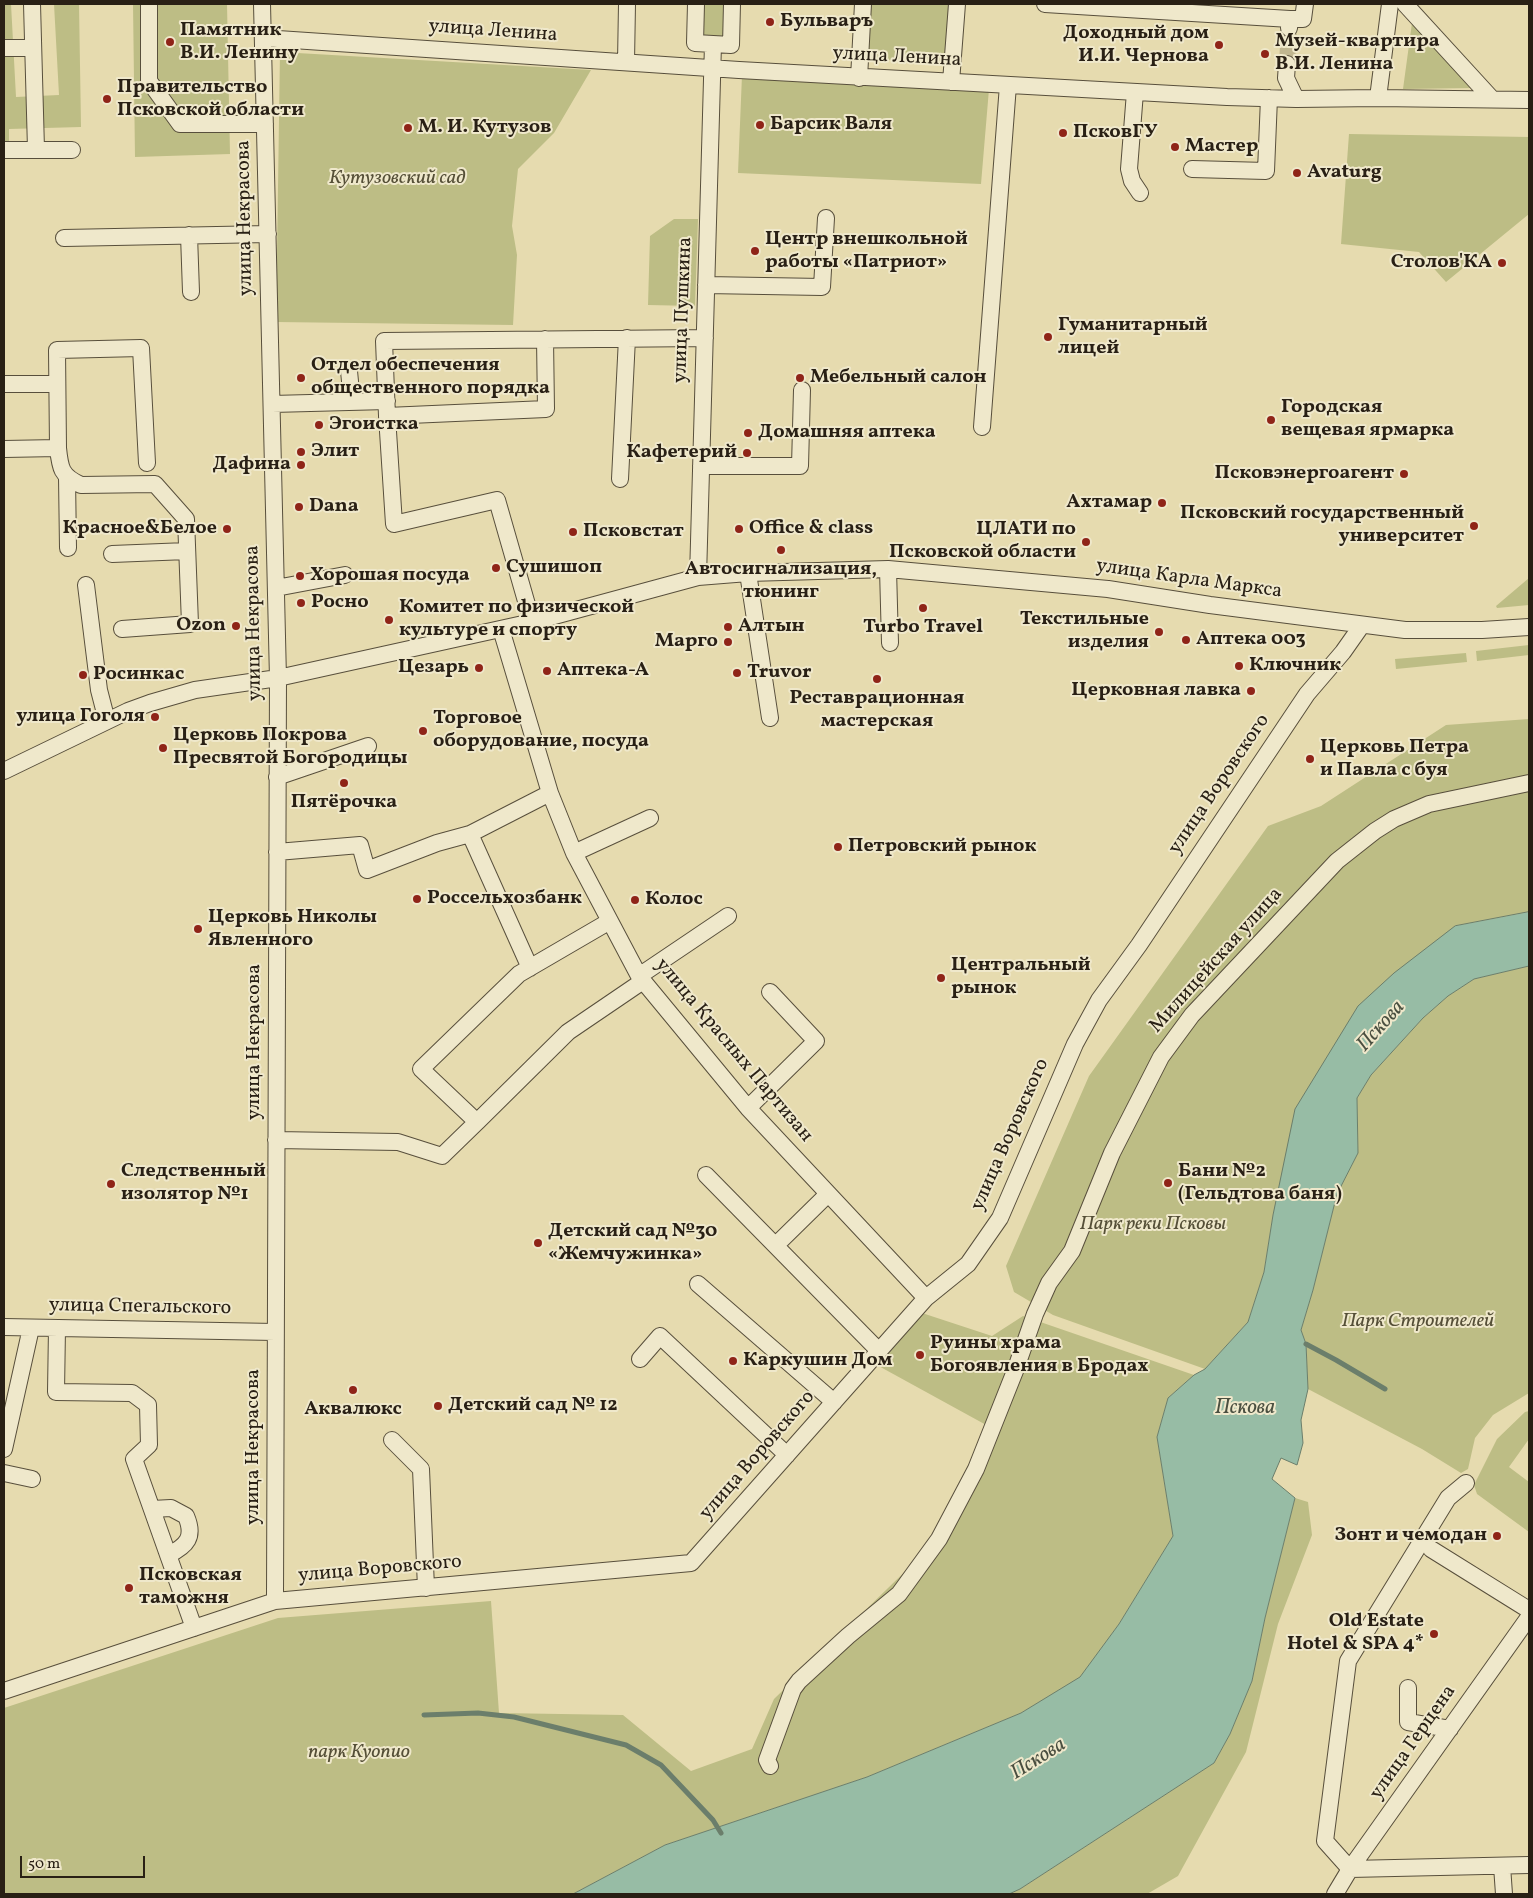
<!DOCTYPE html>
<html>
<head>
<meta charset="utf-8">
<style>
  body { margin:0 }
  #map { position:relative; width:1533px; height:1898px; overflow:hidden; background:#e6dbaf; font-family:Vollkorn,serif }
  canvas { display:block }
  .frame { position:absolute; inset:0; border:5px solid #292015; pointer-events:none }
  .scale { position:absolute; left:20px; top:1856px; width:125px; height:22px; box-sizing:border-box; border:2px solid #292015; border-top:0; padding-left:6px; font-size:15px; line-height:18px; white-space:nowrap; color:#292015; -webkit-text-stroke:4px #efe8cb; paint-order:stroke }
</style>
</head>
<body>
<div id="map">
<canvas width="1533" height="1898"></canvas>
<div class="frame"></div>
<div class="scale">50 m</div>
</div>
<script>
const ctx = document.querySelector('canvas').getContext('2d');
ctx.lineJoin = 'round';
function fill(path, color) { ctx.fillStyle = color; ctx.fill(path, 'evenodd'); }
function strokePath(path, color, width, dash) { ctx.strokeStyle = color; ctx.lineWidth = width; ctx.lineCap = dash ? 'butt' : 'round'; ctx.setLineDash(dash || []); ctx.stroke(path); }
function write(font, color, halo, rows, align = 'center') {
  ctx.font = font + ' Vollkorn,serif'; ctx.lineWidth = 4; ctx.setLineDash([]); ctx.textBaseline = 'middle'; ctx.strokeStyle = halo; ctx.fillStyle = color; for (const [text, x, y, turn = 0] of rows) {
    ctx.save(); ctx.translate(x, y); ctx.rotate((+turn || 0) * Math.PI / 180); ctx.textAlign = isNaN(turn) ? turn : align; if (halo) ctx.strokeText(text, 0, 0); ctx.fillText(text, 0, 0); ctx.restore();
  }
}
fill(new Path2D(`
  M4,4h7l5,93 43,-2 -5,-91h25l2,123 -72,2v30h-5z
  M133,4h94l3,150 -95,3z
  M701,4h26l-1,37 -26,-1z
  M870,4h80l-3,59 -80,-4z
  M1412,23l61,65 -70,1z
  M280,52l311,18 -37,63 -36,36 -6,57 5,29 -4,70 -237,-3z
  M742,75l247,14 -8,95 -243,-11z
  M1349,134l180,3v77l-83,68 -27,-30 -78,-8z
  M674,219h24l-3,87 -47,-1 2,-69z
  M1529,578v27l-32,3 -1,-2z
  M1529,645v10l-52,6 -1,-10z
  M1466,653l1,9 -71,7 -1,-10z
  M1529,719v193l-74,14 -182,289 -9,57 -16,50 -43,47 -152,-54 -39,-23 -8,-26 83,-190 179,-250 53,-20 125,-81z
  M1529,966v427l-36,22 -18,23 -7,31 -7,4 -39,-24 -114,-60 -2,-45 -5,-14 12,-40 24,-96 21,-41 -1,-55 14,-23 52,-57 25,-22 26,-17z
  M922,1313l70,23 31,-20 171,59 -26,23 -11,39 16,99 -54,88 -39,54 -59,35 -154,64 -202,68 -92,49h-569v-186l274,-90 213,-17 8,112 124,2 68,56 61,-22 22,-50 150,-146 64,-127 -113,-62z
  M1529,1411v28l-20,28 20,15v50l-52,-38 -3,-9 23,-46 28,-27z
  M1295,1498l13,4 4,33 -34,89 -32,128 -68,124 -31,18h-138l11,-5 194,-126 16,-29 22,-53 13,-63z`), '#bdbd85');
const water = new Path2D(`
  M1529,912v54l-55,13 -26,17 -25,22 -52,57 -14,23 1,55 -21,41 -24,96 -12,40 5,14 2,45 -7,31 2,23 -6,22 -16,-7 -9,21 23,19 -30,120 -13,63 -22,53 -16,29 -194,126 -11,5h-436l92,-49 202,-68 154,-64 59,-36 39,-53 54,-88 -16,-99 11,-39 26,-23 11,-6 43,-47 16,-50 9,-57 22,-106 63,-103 36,-33 61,-47z`);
fill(water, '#97bca5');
strokePath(water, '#6b7e6b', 1);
strokePath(new Path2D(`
  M1306,1344l30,16 49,29
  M424,1715l54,-2 36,4 112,28 35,20 52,55 8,13`), '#6b7e6b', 5);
strokePath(new Path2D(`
  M1287,64l2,-36`), '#c0b690', 16, [16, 8]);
const minor = new Path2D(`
  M32,4l4,145
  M149,4v77l31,43h85
  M262,4l16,674 -3,923
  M696,4l-1,39 18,1 -15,533
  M1045,4l245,15
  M1405,4l87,95
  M1289,28l1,-9h13l2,-15
  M263,38l476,32 488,27 69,2 82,-1 151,2
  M713,44l18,1 1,-41
  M4,48h28
  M626,62l1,-58
  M1287,64l-1,14 10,21
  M859,78l4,-74
  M951,82l6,-78
  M1135,92l-6,77 3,12 8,12
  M1378,98l12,-94
  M4,150h68
  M1192,169l74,2 3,-73
  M189,235l2,57
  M64,238l204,-4
  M706,285l116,2 4,-69
  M545,339l1,70 -159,7 -3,-75 321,-3
  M349,371l3,31
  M4,384h53
  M272,404l115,-3
  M387,416l7,108 103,-24 35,122
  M982,427l26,-342
  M58,448c2,20 3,28 23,37l74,-1 31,35 4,105 -68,5
  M4,449l54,-1 -1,-98 84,-2 6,115
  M701,466h99l2,-76
  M67,477l1,71
  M620,479l7,-141
  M112,554l75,-3
  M888,569l2,74
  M748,573l22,145
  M86,585l13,105 8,31
  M276,588l69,-13
  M501,629l49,164 24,60 65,123 109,132 178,190
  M4,771l124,-60 22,-8 45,-13 83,-12 254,-56 166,-45 50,-4 140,-4 220,20 102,16 195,25h77l47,-3
  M277,777l91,-31
  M470,834l60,134
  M277,852l83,-7 7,25 70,-27 33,-9 80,-41
  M574,853l76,-35
  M610,921l-91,53 -98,95 56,53 91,-90 75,-51
  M639,976l89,-60
  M748,1108l68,-67 -46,-49
  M276,1140l122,2 44,14 35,-34
  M706,1175l173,176
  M776,1245l52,-51
  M698,1284l136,118
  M4,1327l271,5
  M57,1328l-1,64 76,1 16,12 1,40 -15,14 60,169
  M640,1359l20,-23 127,119
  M392,1440l29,29 5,119
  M4,1449l27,-121
  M4,1473l28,6
  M1466,1483l-18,15 -100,163 -23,180 25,28 179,-4
  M152,1509l19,-1 15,8c9,21 1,30 -18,39
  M1431,1549l98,61
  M1408,1688v34l42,7
  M4,1691l271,-90 416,-38 227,-256 8,-9 42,-34 32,-46 75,-174 24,-44 40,-55 168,-251 36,-42 19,-27
  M770,1766l-3,-6 26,-71 6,-8 49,-45 51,-42 40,-55 37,-70 39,-98 20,-57 14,-31 23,-32 40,-98 49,-96 31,-42 145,-154 38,-30 19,-12 35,-15 100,-21
  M1502,1866l2,28
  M1335,1894l15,-25 179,-252`);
strokePath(minor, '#584f3c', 18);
strokePath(minor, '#efe8cb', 16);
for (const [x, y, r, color] of [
  [770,22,5,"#8f2418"],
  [170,42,5,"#8f2418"],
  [1219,45,5,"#8f2418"],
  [1265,54,5,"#8f2418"],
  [107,99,5,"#8f2418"],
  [760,125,5,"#8f2418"],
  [408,128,5,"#8f2418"],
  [1063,133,5,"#8f2418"],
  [1175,147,5,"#8f2418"],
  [1297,173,5,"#8f2418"],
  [755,251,5,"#8f2418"],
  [1502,263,5,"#8f2418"],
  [1048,337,5,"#8f2418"],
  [301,378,5,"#8f2418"],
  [800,378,5,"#8f2418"],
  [1271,420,5,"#8f2418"],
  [319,425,5,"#8f2418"],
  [748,433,5,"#8f2418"],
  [301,452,5,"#8f2418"],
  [747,453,5,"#8f2418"],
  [301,465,5,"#8f2418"],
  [1404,474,5,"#8f2418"],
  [1162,503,5,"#8f2418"],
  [299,507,5,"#8f2418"],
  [1474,526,5,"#8f2418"],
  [227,529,5,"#8f2418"],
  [739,529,5,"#8f2418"],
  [573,532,5,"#8f2418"],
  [1086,542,5,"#8f2418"],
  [781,550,5,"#8f2418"],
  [496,568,5,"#8f2418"],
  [300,576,5,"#8f2418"],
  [301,603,5,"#8f2418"],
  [923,608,5,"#8f2418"],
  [389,620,5,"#8f2418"],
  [236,626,5,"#8f2418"],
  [728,627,5,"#8f2418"],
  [1159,632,5,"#8f2418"],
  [1186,640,5,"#8f2418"],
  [728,642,5,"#8f2418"],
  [1239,666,5,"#8f2418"],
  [479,668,5,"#8f2418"],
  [547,671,5,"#8f2418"],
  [737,673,5,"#8f2418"],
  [83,675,5,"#8f2418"],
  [877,679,5,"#8f2418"],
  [1251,691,5,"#8f2418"],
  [155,717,5,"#8f2418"],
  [423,731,5,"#8f2418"],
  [163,748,5,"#8f2418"],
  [1310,759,5,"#8f2418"],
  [344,783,5,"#8f2418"],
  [838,847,5,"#8f2418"],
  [417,899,5,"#8f2418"],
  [635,900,5,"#8f2418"],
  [198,929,5,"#8f2418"],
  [941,978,5,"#8f2418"],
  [1168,1183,5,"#8f2418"],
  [111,1184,5,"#8f2418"],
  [538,1243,5,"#8f2418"],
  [920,1355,5,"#8f2418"],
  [733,1361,5,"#8f2418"],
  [353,1390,5,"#8f2418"],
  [438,1406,5,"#8f2418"],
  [1497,1536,5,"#8f2418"],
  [129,1588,5,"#8f2418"],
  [1434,1634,5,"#8f2418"]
]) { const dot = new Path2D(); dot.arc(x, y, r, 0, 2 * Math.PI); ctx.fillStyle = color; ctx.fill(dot); strokePath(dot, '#efe8cb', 2); }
write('bold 20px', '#292015', '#efe8cb', [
  ["Бульваръ",780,22],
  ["Памятник",180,31],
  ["В.И. Ленину",180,54],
  ["Доходный дом",1209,34,"right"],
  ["И.И. Чернова",1209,57,"right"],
  ["Музей-квартира",1275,42],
  ["В.И. Ленина",1275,65],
  ["Правительство",117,88],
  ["Псковской области",117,111],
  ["Барсик Валя",770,125],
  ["М. И. Кутузов",418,128],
  ["ПсковГУ",1073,133],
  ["Мастер",1185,147],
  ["Avaturg",1307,173],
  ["Центр внешкольной",765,240],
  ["работы «Патриот»",765,263],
  ["Столов'КА",1492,263,"right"],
  ["Гуманитарный",1058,326],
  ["лицей",1058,349],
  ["Отдел обеспечения",311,366],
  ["общественного порядка",311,389],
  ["Мебельный салон",810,378],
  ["Городская",1281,408],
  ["вещевая ярмарка",1281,431],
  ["Эгоистка",329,425],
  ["Домашняя аптека",758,433],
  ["Элит",311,452],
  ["Кафетерий",737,453,"right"],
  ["Дафина",291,465,"right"],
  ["Псковэнергоагент",1394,474,"right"],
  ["Ахтамар",1152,503,"right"],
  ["Dana",309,507],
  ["Псковский государственный",1464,514,"right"],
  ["университет",1464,537,"right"],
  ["Красное&Белое",217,529,"right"],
  ["Office & class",749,529],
  ["ЦЛАТИ по",1076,530,"right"],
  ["Псковской области",1076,553,"right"],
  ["Псковстат",583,532],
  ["Сушишоп",506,568],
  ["Автосигнализация,",781,570,"center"],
  ["тюнинг",781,593,"center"],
  ["Хорошая посуда",310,576],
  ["Росно",311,603],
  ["Комитет по физической",399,608],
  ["культуре и спорту",399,631],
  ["Текстильные",1149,620,"right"],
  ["изделия",1149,643,"right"],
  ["Ozon",226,626,"right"],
  ["Алтын",738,627],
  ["Turbo Travel",923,628,"center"],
  ["Аптека 003",1196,640],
  ["Марго",718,642,"right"],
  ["Ключник",1249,666],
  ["Цезарь",469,668,"right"],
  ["Аптека-А",557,671],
  ["Truvor",747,673],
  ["Росинкас",93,675],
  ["Церковная лавка",1241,691,"right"],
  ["Реставрационная",877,699,"center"],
  ["мастерская",877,722,"center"],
  ["улица Гоголя",145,717,"right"],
  ["Торговое",433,719],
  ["оборудование, посуда",433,742],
  ["Церковь Покрова",173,736],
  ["Пресвятой Богородицы",173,759],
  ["Церковь Петра",1320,748],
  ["и Павла с буя",1320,771],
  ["Пятёрочка",344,803,"center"],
  ["Петровский рынок",848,847],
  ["Россельхозбанк",427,899],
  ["Колос",645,900],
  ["Церковь Николы",208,918],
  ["Явленного",208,941],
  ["Центральный",951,966],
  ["рынок",951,989],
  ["Следственный",121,1172],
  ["изолятор №1",121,1195],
  ["Бани №2",1178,1172],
  ["(Гельдтова баня)",1178,1195],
  ["Детский сад №30",548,1232],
  ["«Жемчужинка»",548,1255],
  ["Руины храма",930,1344],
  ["Богоявления в Бродах",930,1367],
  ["Каркушин Дом",743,1361],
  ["Детский сад № 12",448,1406],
  ["Аквалюкс",353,1410,"center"],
  ["Зонт и чемодан",1487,1536,"right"],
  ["Псковская",139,1576],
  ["таможня",139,1599],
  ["Old Estate",1424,1622,"right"],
  ["Hotel & SPA 4*",1424,1645,"right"]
], 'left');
write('20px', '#292015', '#efe8cb', [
  ["улица Ленина",493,32,4],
  ["улица Ленина",897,58,3],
  ["улица Некрасова",246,218,-91],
  ["улица Пушкина",684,310,-88],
  ["улица Карла Маркса",1189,580,8],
  ["улица Некрасова",255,623,-91],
  ["улица Воровского",1220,785,-56],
  ["Милицейская улица",1217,961,-48],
  ["улица Некрасова",255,1042,-90],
  ["улица Красных Партизан",733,1051,50],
  ["улица Воровского",1011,1135,-66],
  ["улица Спегальского",140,1308,1],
  ["улица Некрасова",254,1447,-90],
  ["улица Воровского",758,1456,-49],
  ["улица Воровского",380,1570,-5],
  ["улица Герцена",1414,1743,-55]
]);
write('italic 20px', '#554f37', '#efe8cb', [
  ["Кутузовский сад",397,179],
  ["Парк реки Псковы",1153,1225],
  ["Парк Строителей",1418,1322],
  ["парк Куопио",359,1753]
]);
write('italic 21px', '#4a4f40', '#efe8cb', [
  ["Пскова",1382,1027,-48],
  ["Пскова",1245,1409],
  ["Пскова",1039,1760,-32]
]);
</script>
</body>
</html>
